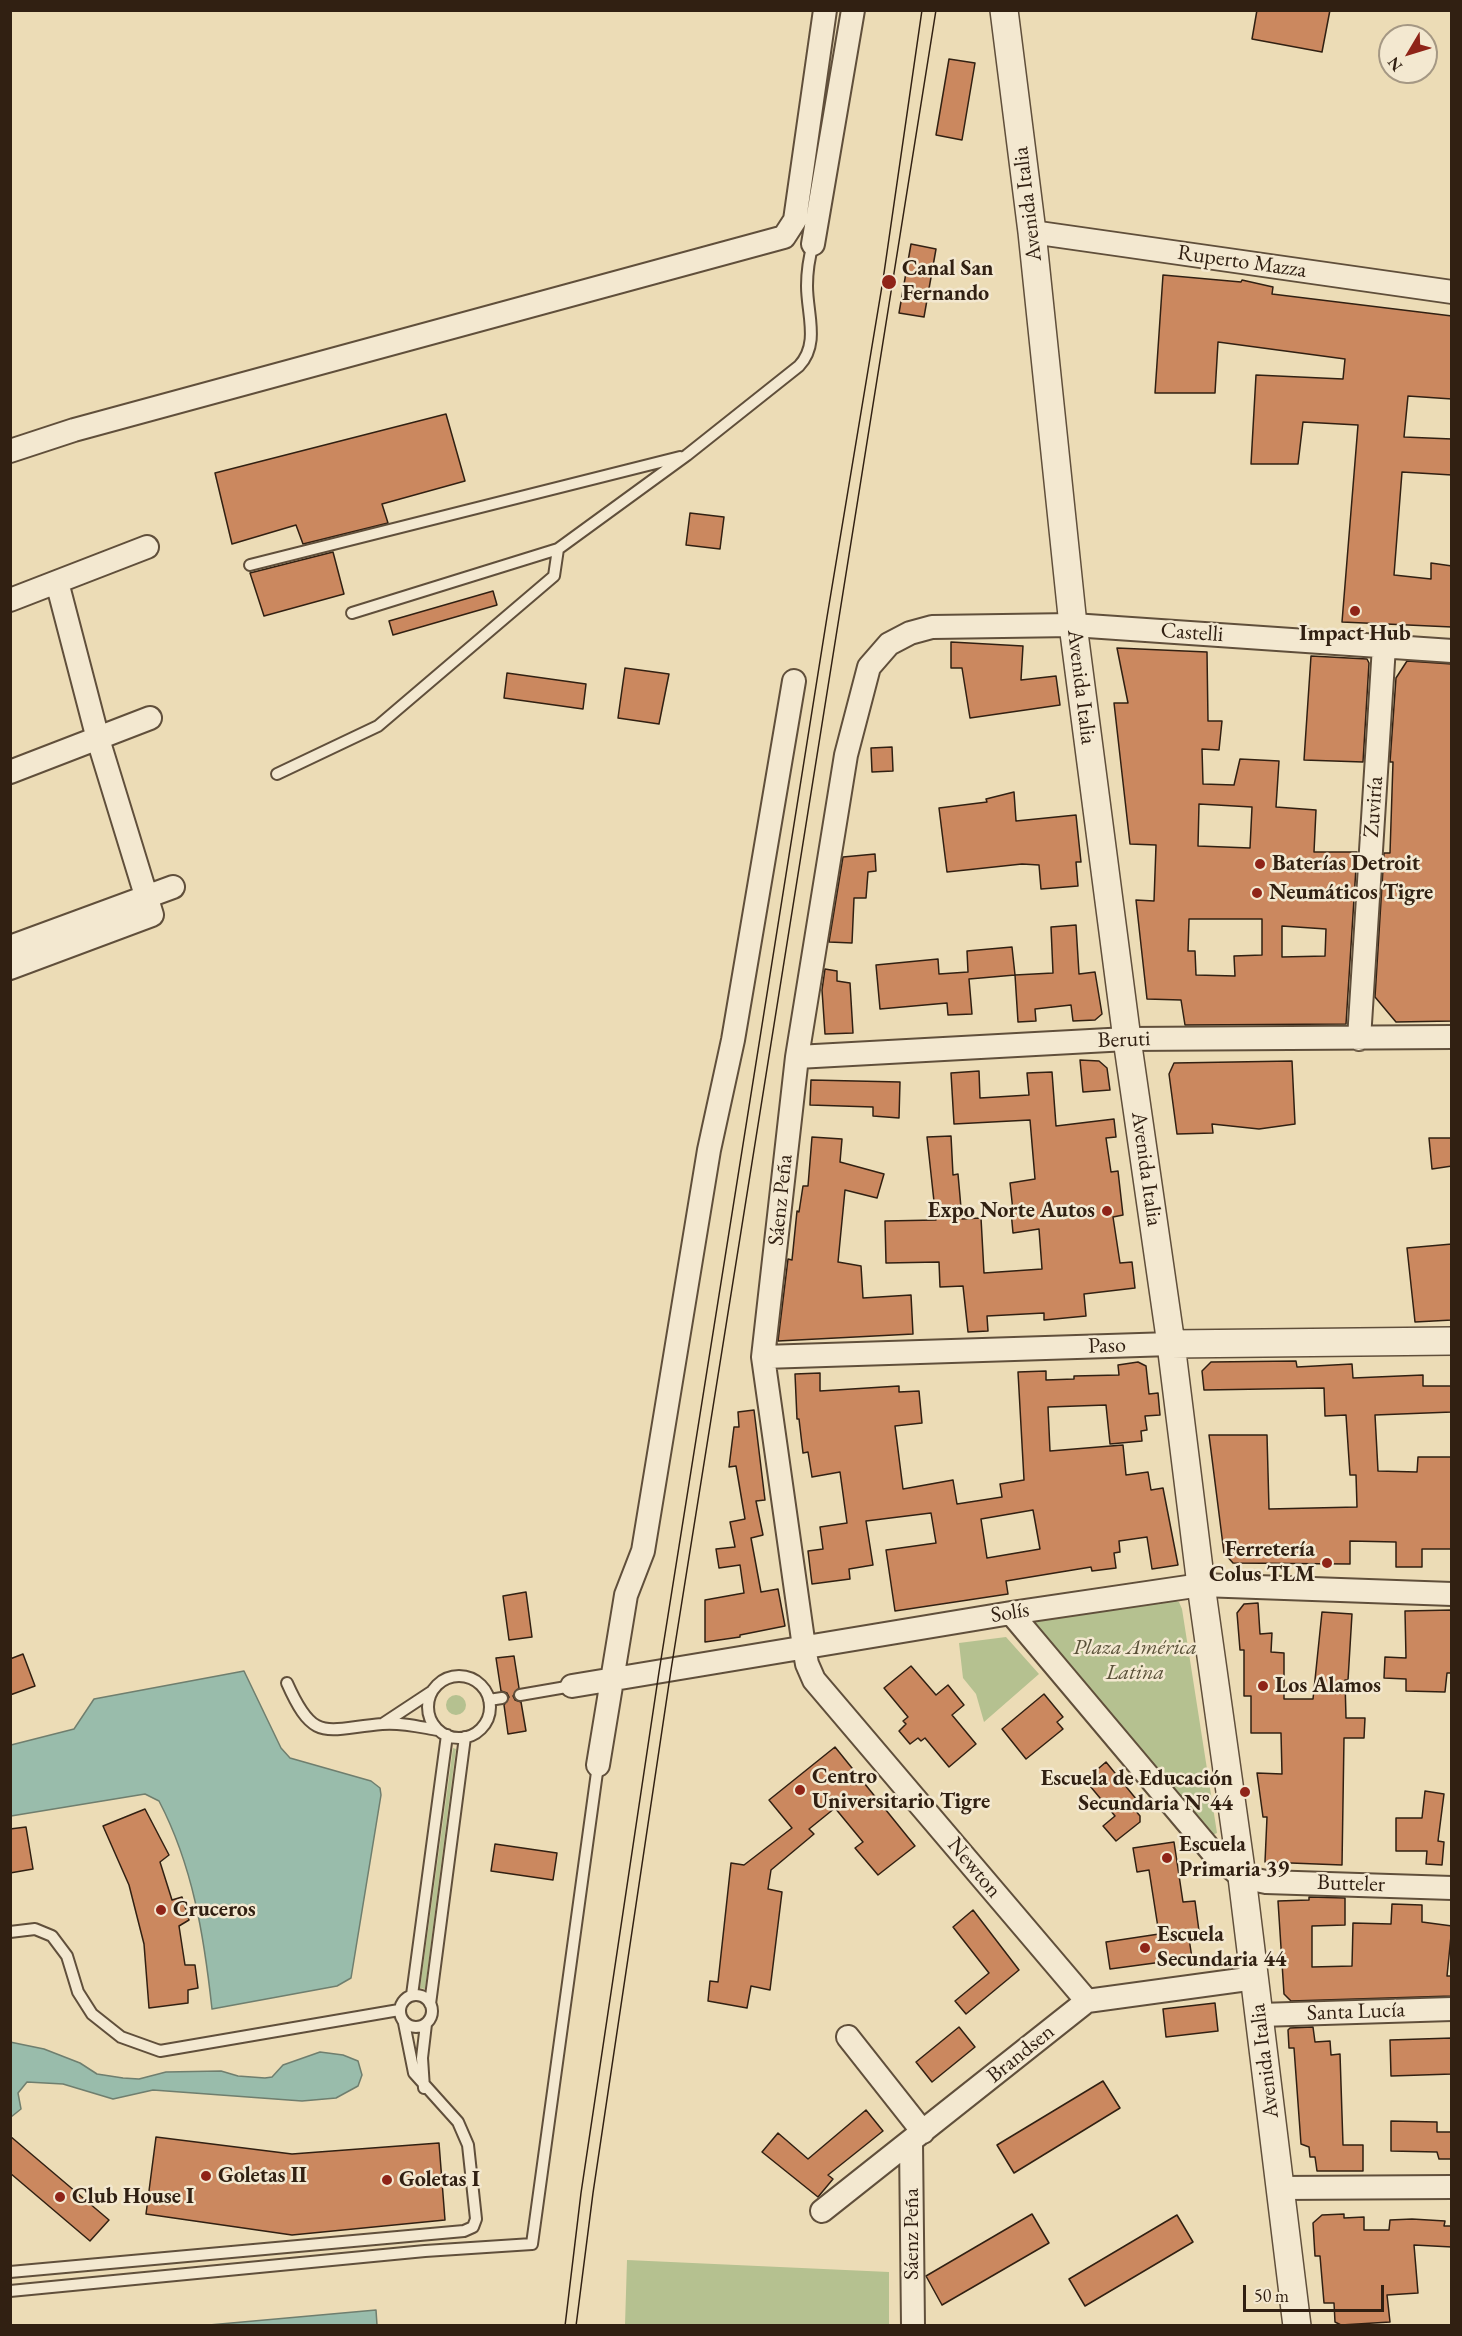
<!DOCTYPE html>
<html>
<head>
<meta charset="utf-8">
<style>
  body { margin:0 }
  #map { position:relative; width:1462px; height:2336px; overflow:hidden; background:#ecdcb6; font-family:"EB Garamond",serif }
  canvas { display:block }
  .frame { position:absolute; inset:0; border:12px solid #312012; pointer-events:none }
  .north { position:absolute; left:1378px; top:24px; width:60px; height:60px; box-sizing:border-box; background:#f3e8d0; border:2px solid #a59884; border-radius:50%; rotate:232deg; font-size:16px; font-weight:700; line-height:24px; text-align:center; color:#312012 }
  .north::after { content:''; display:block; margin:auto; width:21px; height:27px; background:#8f2418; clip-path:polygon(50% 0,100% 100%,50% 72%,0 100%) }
  .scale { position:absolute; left:1243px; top:2285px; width:141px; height:27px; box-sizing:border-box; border:3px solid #312012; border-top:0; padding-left:8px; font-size:18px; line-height:21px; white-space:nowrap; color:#312012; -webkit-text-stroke:4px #f3e8d0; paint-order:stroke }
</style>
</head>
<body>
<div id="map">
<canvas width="1462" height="2336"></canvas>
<div class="frame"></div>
<div class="north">N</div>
<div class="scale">50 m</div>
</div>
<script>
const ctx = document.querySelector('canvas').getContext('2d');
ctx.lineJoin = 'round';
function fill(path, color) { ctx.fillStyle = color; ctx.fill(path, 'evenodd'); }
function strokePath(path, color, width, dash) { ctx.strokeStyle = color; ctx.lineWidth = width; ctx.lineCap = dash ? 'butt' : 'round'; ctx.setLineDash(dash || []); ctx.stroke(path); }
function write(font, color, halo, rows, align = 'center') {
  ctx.font = font + ' "EB Garamond",serif'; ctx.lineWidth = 5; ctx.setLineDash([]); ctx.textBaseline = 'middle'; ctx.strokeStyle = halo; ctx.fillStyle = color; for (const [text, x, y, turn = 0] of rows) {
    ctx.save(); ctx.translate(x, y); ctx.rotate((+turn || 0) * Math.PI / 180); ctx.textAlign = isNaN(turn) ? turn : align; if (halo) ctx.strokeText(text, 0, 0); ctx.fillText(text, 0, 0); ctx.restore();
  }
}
fill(new Path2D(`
  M1173,1600l6,2 3,7 35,224 -7,3 -176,-210 4,-8z
  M1006,1637l33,37 -55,48 -8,-28 -13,-16 -4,-35z
  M446 1705a10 10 0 1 1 20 0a10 10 0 1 1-20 0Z
  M453,1748l3,1 -31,240 -5,-1z
  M627,2260l262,12v53h-264z`), '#b5c190');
const water = new Path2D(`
  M244,1671l37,77 9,10 81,23 9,7 1,7 -30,183 -14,8 -125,23c-8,-73 -19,-143 -53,-208l-14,-7 -134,22v-71l63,-16 20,-30z
  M10,2042l34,7 36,14 17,11 26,4 16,1 27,-7 55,-1 17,5 27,2 7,-1 11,-12 37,-13 23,3 15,6 4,14 -4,11 -22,12 -34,3 -149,-11 -40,9 -50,-15 -36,-2 -9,11 3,16 -10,8z
  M376,2310l1,15h-168z`);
fill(water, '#99bcab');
strokePath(water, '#6f7e6e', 1.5);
const building = new Path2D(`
  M1257,10h73l-8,42 -70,-13z
  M949,59l26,4 -13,77 -26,-5z
  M911,244l25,5 -12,68 -25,-4z
  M1163,275l78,7 1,-2 31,7 -1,7 180,22v83l-44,-3 -4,41 48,2v36l-50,-3 -8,103 37,4v-16l21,3v61l-110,-5 16,-197 -55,-3 -5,42h-47l5,-89 87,4 2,-20 -127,-17 -3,51h-60z
  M446,414l19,67 -83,23 6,19 -85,21 -7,-19 -64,19 -17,-71z
  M690,513l34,4 -4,32 -34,-4z
  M333,552l11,42 -80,22 -14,-43z
  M493,591l4,14 -104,30 -4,-14z
  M951,642l72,4 -2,34 35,-4 4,29 -90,13 -8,-50h-11z
  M1117,648l90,4 1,69h14l-3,29 -17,-1 1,35 31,1 6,-26 39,2 -3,46 40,3 -2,42h43l-11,172 -161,1 -4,-25 -34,-1 -11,-99 18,1 2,-56 -26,-1 -16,-141h14zM1199,804l53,3 -2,41 -52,-2zM1189,919h73v36l-28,1 1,20 -39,-1 -1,-24h-7zM1282,926l44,3 -1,27 -43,1z
  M1311,656l56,3 2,4 -6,99 -59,-2z
  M1407,661l45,3v357l-56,1 -21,-25 9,-144h6l3,-91h-3l6,-84z
  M625,668l44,6 -10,50 -41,-6z
  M507,673l79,11 -3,25 -79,-11z
  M892,747l1,24 -21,1 -1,-24z
  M1014,792l2,29 60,-6 5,47h-5l2,24 -37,3 -2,-24 -17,-1 -75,8 -8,-64 48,-6 -1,-3z
  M875,854l1,17 -8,1 -2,26h-12l-2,45 -23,-1 14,-85z
  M1076,925l3,49 16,-2 7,42 -7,6 -22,1 -2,-16 -36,4 1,12 -18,1 -3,-47 38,-2 -2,-46z
  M1012,947l3,28 -46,4 3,35 -24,1 -1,-12 -67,6 -4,-44 62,-6 1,15 29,-2 -1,-21z
  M825,969l12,2v10l13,2 3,50 -28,1 -3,-44z
  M1080,1060l19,1 8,7 3,22 -27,2z
  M1292,1061l3,63 -36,5 -47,-5 1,9 -36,1 -8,-60 5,-11z
  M979,1071l1,27 49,-3 -2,-22 25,-1 4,54 58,-7 2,18 -10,1 5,34 7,-1 5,44 -10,2 7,46 12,-1 3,26 -51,6 2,22 -42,4v-7l-57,3 1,15 -20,1 -5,-46 -23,1 -1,-25 -53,1 -1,-42 51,-1 -9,-83 24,-1 2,39 5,-1 4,45 19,-1 3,55 58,-4 -3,-40 -26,4 -2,-22h2l-3,-28 25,-4 -5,-59 -76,4 -3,-51z
  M811,1080l89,2 -1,36 -26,-2v-9l-63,-2z
  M812,1137l30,2 -2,23 44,12 -7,24 -32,-8 -7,72 23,4 2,32 48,-3 2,39 -135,7 10,-82 4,1 5,-49 2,1 4,-26h5z
  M1429,1138h23v28l-20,3z
  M1452,1244v76l-37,2 -8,-74z
  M1296,1361l1,6 55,-3 1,14 70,-3v11h29v26l-77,3 3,56 39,1 1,-15h34v92h-30v18h-26v-25l-46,-1v23l-117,-1 -9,-10 -15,-118h58l2,74 88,-2 -1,-32h-6l-4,-60 -21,1 -1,-28 -120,2 -2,-19 9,-9z
  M1138,1362l8,4 3,28 9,-1 2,22 -15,1 2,14 -6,1 1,10 -32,3 -4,-39 -58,2 2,44 73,-6 3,30 22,-3 3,18 12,-2 15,77 -26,4 -5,-32 -28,4 1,11 -6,1 2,15 -24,3 -1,-4 -85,14 2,13 -113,17 -9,-61 50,-7 -5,-30 -65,8 7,44 -24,4 1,10 -38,5 -4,-33 15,-2 -3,-22 27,-4 -7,-51 -28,5 -4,-25 -5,1 -4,-34h-2l-2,-45 25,-1v18l79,-5v6l20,-1 3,32 -27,3 8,63 50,-9 4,24 45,-7 -2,-13 24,-4 -6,-108 28,-1v9l28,-1v-3l45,-1 -1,-10zM1033,1510l7,39 -53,9 -6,-39z
  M754,1410l11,90 -9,1 7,34 -12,3 10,54 17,-3 7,37 -45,9v2l-35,5v-42l39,-7 -4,-28 -21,3 -3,-19 19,-2 -5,-25 15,-3 -9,-53 -7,1 5,-40h5l-1,-15z
  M526,1592l6,45 -23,3 -6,-44z
  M1258,1603l2,31 12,-1 -1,19 13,1v46h29l9,-87 30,2 -4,66h-3l1,38h19l-1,20h-20l-2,127 -77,-3 2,-45h-4l-6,-44 25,1 -1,-41h-30v-37h-7v-46h-4l-3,-37 7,-9z
  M1452,1610v63h-5l-2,19 -39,-1v-12l-22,-1 1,-21 21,1 -1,-47z
  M23,1654l12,32 -25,9v-36z
  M514,1656l5,32 -6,8 2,4 6,2 5,29 -18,3 -4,-29 5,-8 -2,-4 -6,-2 -5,-33z
  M911,1666l25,29 12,-10 16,20 -12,10 24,29 -27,23 -24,-29 -4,3 -3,-3 -8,6 -11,-13 7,-7 -3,-3 5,-4 -24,-29z
  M1044,1694l19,23 -6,5 6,7 -37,30 -24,-30z
  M835,1747l80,99 -37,29 -23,-27 8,-6 -28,-34 -26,21 5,5 -43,36 -3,19 14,3 -12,98 -19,-4 -4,22 -39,-7 2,-20 8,1 13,-119 13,2 48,-37 -23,-28z
  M1106,1762l35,43 -6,5 5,6v6l-24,19 -13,-15 12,-10 -30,-36z
  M1425,1791l19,3 -6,47 6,1 -2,23 -16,-1 1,-13h-31v-33h26z
  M145,1809l24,46 -9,7 12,38 10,-3 7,23 -10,6 6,39h10l3,23 -10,2v13l-39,5 -5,-64 -15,-59 -26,-59z
  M26,1827l7,42 -23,4v-44z
  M1174,1842l9,60 12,-1 4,30 -11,1 4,26 -82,11 -4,-27 53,-8 -10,-64 -12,2 -4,-24z
  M495,1844l62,9 -4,27 -62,-9z
  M1309,1897l36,1v27l-33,1v41l40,-1 1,-43 38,1 1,-20 30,1v17l30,4 -5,50h5v20l-161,5 -7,-7 -6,-93 31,-1z
  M973,1910l46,60 -53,44 -11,-13 34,-28 -36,-46z
  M1215,2003l3,28 -52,6 -3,-28z
  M959,2027l16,20 -43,35 -16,-20z
  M1313,2027l2,15 15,-1 1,14 9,-1 3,91h20v26h-46l-2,-14h-5l-1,-10 -8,-3 -7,-96h-5l-1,-18 2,-2z
  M1452,2038v36l-61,2 -1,-36z
  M1103,2081l17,27 -106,65 -17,-28z
  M866,2110l17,21 -55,44 5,4 -15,18 -56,-45 16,-19 30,26z
  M1391,2121l46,1v10h15v27h-13l-2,-7 -46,-1z
  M10,2136l99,84 -19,21 -80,-68z
  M156,2137l136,17 147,-11 6,77 -153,15 -146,-21z
  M1032,2214l17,29 -107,62 -16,-29z
  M1344,2214v4l20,-1v13h25l1,-10 22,-1 33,2 -1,5h8v21l-38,-2 4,48 -31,2 3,27 -49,3 -6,-3 -1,-19h-10l-4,-47h-5l-2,-33 9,-8z
  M1177,2215l16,27 -108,64 -16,-27z`);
fill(building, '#cb885f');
strokePath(building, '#312012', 1.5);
const service = new Path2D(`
  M250,565l430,-108
  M352,613l206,-64
  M277,774l101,-48 176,-150 4,-27 129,-94 112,-89c21,-22 8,-52 8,-80 0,-14 2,-28 6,-42
  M428 1707a31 31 0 1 1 62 0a31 31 0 1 1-62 0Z
  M287,1683c27,61 38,46 95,41 19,-2 38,3 56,6
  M520,1695l52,-9
  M489,1700l13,-2
  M384,1723l47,-31
  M10,1932l25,-3 17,7 15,20 11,36 14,22 29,23 39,14 239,-41
  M400 2011a16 16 0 1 1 32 0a16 16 0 1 1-32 0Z
  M412,1995l35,-260
  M430,2004l35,-267
  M424,2088l-2,-30 4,-34
  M10,2272l454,-41 9,-4 3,-8 -8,-74 -10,-23 -44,-49 -10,-50
  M10,2291l415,-40 107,-7 66,-479`);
const minor = new Path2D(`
  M1032,232l420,60
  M813,244l40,-234
  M10,451l64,-21 710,-193 11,-17 30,-210
  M10,600l137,-53
  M10,772l140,-54
  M10,947l163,-60
  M10,968l142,-53 -54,-176 -41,-157
  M1359,1039l25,-393
  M797,1057l330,-18 325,-2
  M763,1357l408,-13
  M1011,1613l203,241 28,23 24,5 186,6
  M572,1686l439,-73 190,-28 251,9
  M598,1765l28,-170 17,-44 66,-401 24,-110 61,-359
  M1087,2001l-273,-321 -7,-16 -3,-17 -41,-290 34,-300 49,-302 23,-88 20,-23 21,-11 22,-6 141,-2 379,26
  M1260,2015l192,-6
  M848,2037l75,95
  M911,2142l2,184
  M1280,2188l172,-1
  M822,2211l265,-210 168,-23`);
const tertiary = new Path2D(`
  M1004,10l28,222 41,393 54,414 44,305 30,241 41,292 55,449
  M1171,1344l281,-3`);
strokePath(service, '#604f3b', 14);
strokePath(minor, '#604f3b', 26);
strokePath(tertiary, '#604f3b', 30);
strokePath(service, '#f3e8d0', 10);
strokePath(minor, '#f3e8d0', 22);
strokePath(tertiary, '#f3e8d0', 27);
strokePath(new Path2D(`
  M565,2326l16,-133 78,-521 168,-1055 56,-337 39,-270
  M576,2326l17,-133 78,-523 265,-1660`), '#312012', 1.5);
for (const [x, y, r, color] of [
  [889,282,8,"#8f2418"],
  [1355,611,6,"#8f2418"],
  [1260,864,6,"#8f2418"],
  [1257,893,6,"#8f2418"],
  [1107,1211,6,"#8f2418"],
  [1327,1563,6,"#8f2418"],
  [1263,1686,6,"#8f2418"],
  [800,1790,6,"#8f2418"],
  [1245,1792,6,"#8f2418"],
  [1167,1858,6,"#8f2418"],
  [161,1910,6,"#8f2418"],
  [1145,1948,6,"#8f2418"],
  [206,2176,6,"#8f2418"],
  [387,2180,6,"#8f2418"],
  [60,2197,6,"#8f2418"]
]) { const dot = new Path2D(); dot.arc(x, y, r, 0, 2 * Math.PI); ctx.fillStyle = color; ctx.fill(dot); strokePath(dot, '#f3e8d0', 2); }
write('22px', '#312012', '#f3e8d0', [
  ["Avenida Italia",1028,204,-97],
  ["Ruperto Mazza",1242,262,8],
  ["Castelli",1192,633,4],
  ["Avenida Italia",1081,687,83],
  ["Zuviría",1374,807,-86],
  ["Beruti",1124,1040,-2],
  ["Avenida Italia",1146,1169,82],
  ["Sáenz Peña",781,1200,-84],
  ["Paso",1107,1346,-2],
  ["Solís",1010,1613,-9],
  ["Newton",974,1868,50],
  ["Butteler",1351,1884,2],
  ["Santa Lucía",1356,2012,-2],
  ["Brandsen",1021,2054,-39],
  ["Avenida Italia",1265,2061,-97],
  ["Sáenz Peña",912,2234,-90]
]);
write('bold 22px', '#312012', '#f3e8d0', [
  ["Canal San",902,269],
  ["Fernando",902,294],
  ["Impact Hub",1355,634,"center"],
  ["Baterías Detroit",1272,864],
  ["Neumáticos Tigre",1269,893],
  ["Expo Norte Autos",1095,1211,"right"],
  ["Ferretería",1315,1550,"right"],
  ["Colus TLM",1315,1575,"right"],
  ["Los Alamos",1275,1686],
  ["Centro",812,1777],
  ["Universitario Tigre",812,1802],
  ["Escuela de Educación",1233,1779,"right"],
  ["Secundaria N°44",1233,1804,"right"],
  ["Escuela",1179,1845],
  ["Primaria 39",1179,1870],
  ["Cruceros",173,1910],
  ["Escuela",1157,1935],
  ["Secundaria 44",1157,1960],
  ["Goletas II",218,2176],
  ["Goletas I",399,2180],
  ["Club House I",72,2197]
], 'left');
write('italic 22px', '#595038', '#f3e8d0', [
  ["Plaza América",1135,1648],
  ["Latina",1135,1673]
]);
</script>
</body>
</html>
